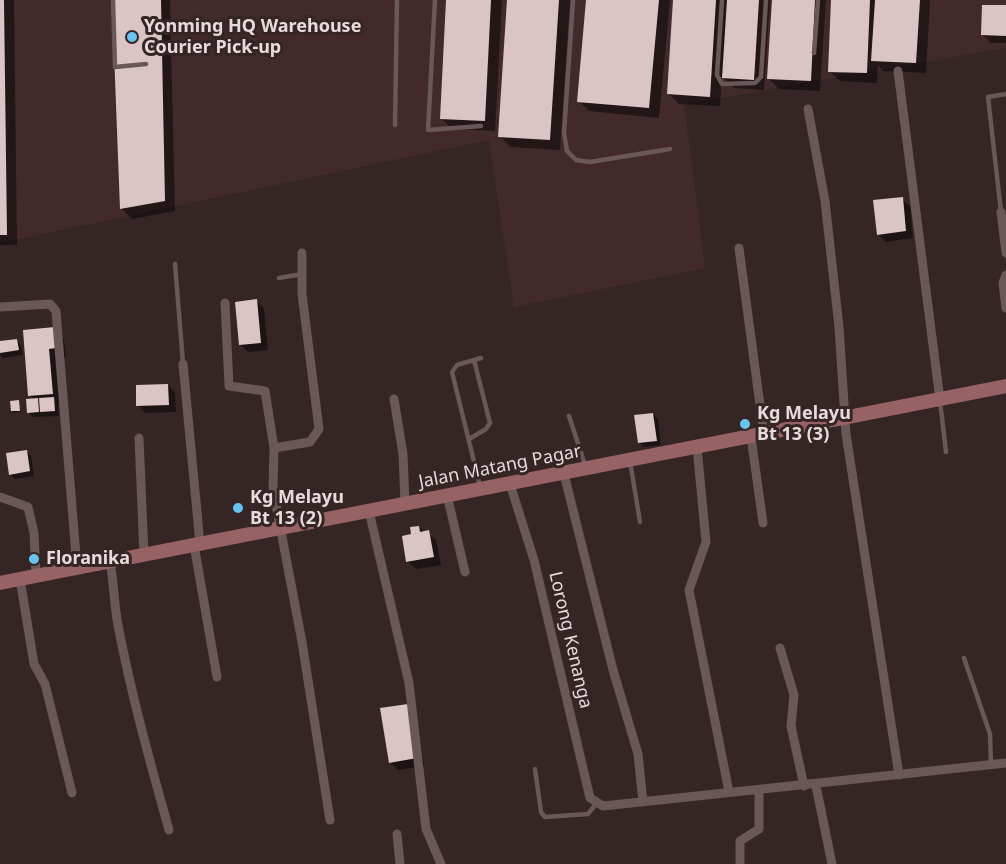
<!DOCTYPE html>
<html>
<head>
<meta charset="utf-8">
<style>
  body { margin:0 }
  canvas { display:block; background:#352524 }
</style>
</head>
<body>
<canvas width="1006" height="864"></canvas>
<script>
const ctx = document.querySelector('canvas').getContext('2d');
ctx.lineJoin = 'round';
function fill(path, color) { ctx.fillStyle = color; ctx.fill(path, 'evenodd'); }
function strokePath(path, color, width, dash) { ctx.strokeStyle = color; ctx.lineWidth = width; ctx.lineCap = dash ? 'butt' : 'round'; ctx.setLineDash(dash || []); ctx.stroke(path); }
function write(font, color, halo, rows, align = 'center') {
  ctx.font = font + ' "Noto Sans",sans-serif'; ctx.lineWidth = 6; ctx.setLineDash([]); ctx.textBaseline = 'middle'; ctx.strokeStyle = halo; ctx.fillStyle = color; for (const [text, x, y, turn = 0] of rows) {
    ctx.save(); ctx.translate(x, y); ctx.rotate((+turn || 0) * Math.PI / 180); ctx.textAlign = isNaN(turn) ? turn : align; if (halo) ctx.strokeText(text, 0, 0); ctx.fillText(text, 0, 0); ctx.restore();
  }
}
fill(new Path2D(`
  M0,0h1006v48l-322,56 21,164 -191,39 -25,-167 -489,103z`), '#422a2a');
fill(new Path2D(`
  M0,0h14l3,245h-17z
  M113,0h57l5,211 -43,8 -10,-10z
  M447,0h55l-7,131 -43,-2 -10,-10z
  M508,0h62l-10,150 -50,-3 -10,-11z
  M588,0h82l-11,118 -70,-7 -10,-10z
  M674,0h96l-6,90 -30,-2 -12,-12 -2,30 -41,-2 -10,-10z
  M773,0h53l-6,91 -41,-2 -10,-10z
  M833,0h97l-4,73 -43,-2 -5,-6 -1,18 -37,-2 -11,-10z
  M1006,7v36h-15l-8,-8z
  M902,199l8,7 3,32 -27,4 -8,-8z
  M257,301l7,8 4,41 -20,2 -8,-8z
  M54,329l10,10 2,19 -7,1 3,45h-4l1,12 -26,1 -5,-5 6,-12 -4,-5z
  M16,340l5,5 2,10 -20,3 -3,-4v-11z
  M168,385l7,8 1,19 -31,1 -7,-8z
  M18,402l3,10 -7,1 -2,-2z
  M653,414l5,5 3,26 -17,2 -5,-5z
  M26,451l5,5 3,20 -19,3 -5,-5z
  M419,527l17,13 5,25 -25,4 -8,-7 5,-27z
  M416,713l8,53 -26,4 -8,-8z`), '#0007');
fill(new Path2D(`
  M0,0h4l3,235h-7z
  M112,0h49l4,201 -45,8z
  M446,0h45l-6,121 -45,-2z
  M507,0h52l-9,140 -52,-3z
  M586,0h73l-10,108 -72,-6z
  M673,0h43l-6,97 -43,-3z
  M727,0h32l-5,80 -32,-2z
  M772,0h43l-4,81 -44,-2z
  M831,0h39l-3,73 -39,-1z
  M875,0h45l-4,63 -45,-2z
  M982,5h24v31l-25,-1z
  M903,197l3,34 -29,4 -4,-35z
  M257,299l4,44 -22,2 -4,-43z
  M55,327l1,21 -7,1 4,45 -25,2 -5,-66z
  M17,339l2,11 -19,3v-12z
  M168,384l1,21 -33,1v-21z
  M54,397l1,14 -15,1 -1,-14z
  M38,398l1,14 -12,1 -1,-14z
  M19,400l1,11h-9l-1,-10z
  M653,413l4,28 -19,2 -4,-28z
  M27,450l3,21 -21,4 -3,-22z
  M419,526l1,6 9,-2 5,27 -28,5 -4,-26 9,-2 -1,-7z
  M408,704l9,54 -28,5 -9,-55z`), '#dbc5c4');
strokePath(new Path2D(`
  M113,0l2,67 31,-3
  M435,0l-7,130 53,-4
  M573,0l-9,133 3,18 9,9 14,2 80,-13
  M722,0l-5,75 5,9 33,-1 6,-6 5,-77
  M814,53l4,-53
  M395,125l2,-125
  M1001,212l-13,-115 18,-3
  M175,264l8,99
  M279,278l23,-4
  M940,401l6,51
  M569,416l16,49
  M469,439l17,-10 4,-6 -16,-63
  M630,461l10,61
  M480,486l-28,-114 5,-7 24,-7
  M964,658l26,76 1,31
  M535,769l6,43 4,5 43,-3 8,-10`), '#6a5757', 4.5);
strokePath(new Path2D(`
  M898,71l42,329
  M808,109l17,92 14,126 7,107 53,341
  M1001,212l5,41
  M739,248l25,187
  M1006,275l-3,8 3,25
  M225,303l4,83 36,5 9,57 -1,41 29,153 28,178
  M0,307l50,-3 6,7 21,257
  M183,364l17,180
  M394,399l9,55 2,49
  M751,437l12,86
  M139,438l5,117
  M697,447l9,95 -17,48 40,202
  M274,448l36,-6 9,-13 -17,-135v-41
  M564,474l49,196 25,84 5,48
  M510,484l24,76 56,238 13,8 403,-43
  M447,495l18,77
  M0,497l28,10 6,26 2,43
  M369,511l40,172 17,146 15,35
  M194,545l23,132
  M110,562c4,21 4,43 8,63 13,69 32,137 51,205
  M20,579l14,85 11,20 27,109
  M780,648l14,47 -3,31 13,60
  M816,786l16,78
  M397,834l3,30
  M740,864v-23l19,-12v-39`), '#6a5757', 9);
strokePath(new Path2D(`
  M0,583l1006,-197`), '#976263', 14);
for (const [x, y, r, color] of [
  [132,37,6,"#66c4ef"],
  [745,424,6,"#66c4ef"],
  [238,508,6,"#66c4ef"],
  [34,559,6,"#66c4ef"]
]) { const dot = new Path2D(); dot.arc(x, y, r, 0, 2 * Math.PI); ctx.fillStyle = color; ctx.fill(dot); strokePath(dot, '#352524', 2); }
write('bold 18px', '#e6dada', '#352524', [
  ["Yonming HQ Warehouse",144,27],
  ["Courier Pick-up",144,48],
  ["Kg Melayu",757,414],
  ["Bt 13 (3)",757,435],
  ["Kg Melayu",250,498],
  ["Bt 13 (2)",250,519],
  ["Floranika",46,559]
], 'left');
write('18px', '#e6dada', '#352524', [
  ["Jalan Matang Pagar",500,467,-11],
  ["Lorong Kenanga",570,640,77]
]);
</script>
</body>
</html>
